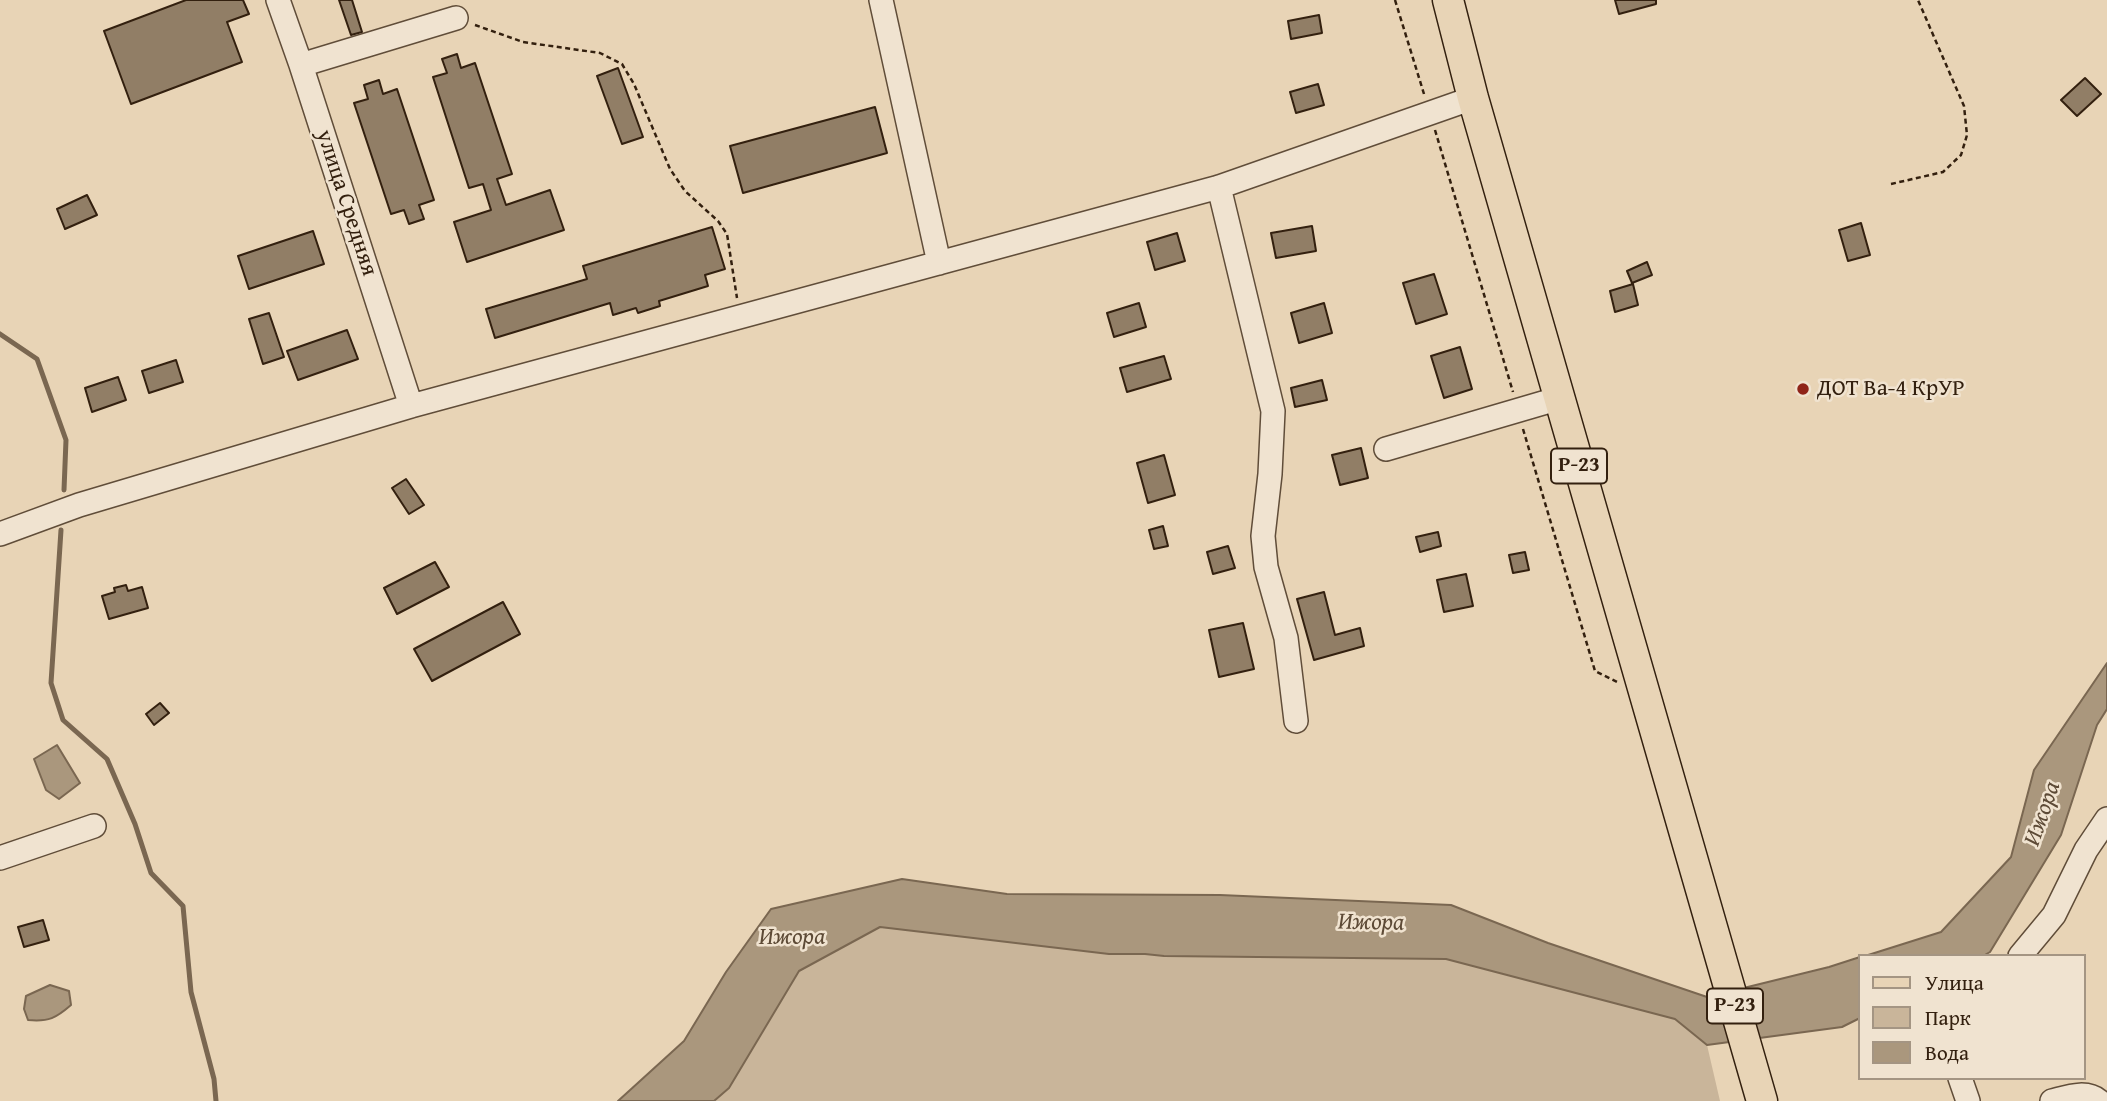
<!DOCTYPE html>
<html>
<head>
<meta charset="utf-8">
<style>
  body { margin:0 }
  #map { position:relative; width:2107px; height:1101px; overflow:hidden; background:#e8d4b6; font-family:"Gentium Book Plus",serif }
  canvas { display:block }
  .legend { position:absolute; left:1858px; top:954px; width:228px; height:126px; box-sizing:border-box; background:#f0e3d0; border:2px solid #a49583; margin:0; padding:9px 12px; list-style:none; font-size:21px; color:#33200f }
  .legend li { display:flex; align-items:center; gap:14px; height:35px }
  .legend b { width:35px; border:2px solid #a49583 }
</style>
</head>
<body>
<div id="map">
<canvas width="2107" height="1101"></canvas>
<ul class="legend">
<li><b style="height:9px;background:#e8d4b6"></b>Улица</li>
<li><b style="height:19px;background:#c9b59a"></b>Парк</li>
<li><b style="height:19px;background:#aa977d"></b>Вода</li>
</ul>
</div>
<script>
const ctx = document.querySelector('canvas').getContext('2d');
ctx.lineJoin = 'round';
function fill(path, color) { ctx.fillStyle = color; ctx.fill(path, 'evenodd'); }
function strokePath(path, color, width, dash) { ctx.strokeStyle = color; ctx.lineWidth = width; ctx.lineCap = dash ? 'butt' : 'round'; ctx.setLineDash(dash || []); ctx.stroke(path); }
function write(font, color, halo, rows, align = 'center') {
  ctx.font = font + ' "Gentium Book Plus",serif'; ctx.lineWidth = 5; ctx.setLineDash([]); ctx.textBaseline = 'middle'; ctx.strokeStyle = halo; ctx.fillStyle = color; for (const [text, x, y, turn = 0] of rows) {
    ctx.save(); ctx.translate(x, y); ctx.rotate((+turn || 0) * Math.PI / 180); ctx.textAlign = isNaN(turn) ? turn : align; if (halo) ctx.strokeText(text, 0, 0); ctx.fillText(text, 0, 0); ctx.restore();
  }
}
fill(new Path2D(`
  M880,927l229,27h36l19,2 282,3 229,60 32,26 13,56h-1006l15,-13 70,-117z`), '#c9b59a');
const water = new Path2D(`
  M2107,663v46l-10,16 -36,110 -71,117 -7,4h-118l76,-24 70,-75 23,-87z
  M57,745l23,38 -21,16 -13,-9 -12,-31z
  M902,879l105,15 213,1 231,10 97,38 159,54 122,-30 31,-10v61l-18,9 -135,18 -32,-26 -229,-60 -282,-3 -19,-2h-36l-229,-27 -81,44 -70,117 -15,13h-96l66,-60 42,-69 45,-63z
  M50,985l19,6 2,14c-15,13 -22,17 -43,15l-4,-11 2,-13z`);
fill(water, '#aa977d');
strokePath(water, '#7a6751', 2);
strokePath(new Path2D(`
  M0,334l37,25 29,81 -2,50
  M61,530l-10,153 12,37 44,39 28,65 16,49 32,33 8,86 23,87 2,22`), '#7a6751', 5);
const building = new Path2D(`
  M186,0h57l6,14 -22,8 15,40 -111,42 -27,-73z
  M339,0h13l10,32 -11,3z
  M1615,0h41v4l-37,10z
  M1319,15l3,18 -31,6 -3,-18z
  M457,54l4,14 14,-5 37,111 -15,5 9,26 44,-15 14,40 -97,32 -13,-40 37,-12 -8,-26 -14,4 -36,-111 14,-4 -5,-14z
  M618,68l25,69 -21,7 -25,-68z
  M2085,78l16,16 -24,22 -16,-16z
  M379,80l4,14 14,-5 37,111 -15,5 5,14 -15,5 -5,-14 -13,4 -37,-111 14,-4 -4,-14z
  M1318,84l6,21 -28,8 -6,-21z
  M875,107l12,46 -144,40 -13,-47z
  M87,195l10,20 -32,14 -8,-20z
  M1861,223l9,32 -22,6 -9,-31z
  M1312,226l4,25 -40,7 -5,-25z
  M712,227l13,42 -20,6 3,11 -49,15 1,5 -22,7 -2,-5 -23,7 -3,-12 -115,35 -9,-29 101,-30 -4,-13z
  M313,231l11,33 -75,25 -11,-33z
  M1177,233l8,28 -30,9 -8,-28z
  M1647,262l5,13 -20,8 -5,-12z
  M1434,274l13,40 -31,10 -13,-41z
  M1633,284l5,21 -23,7 -5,-21z
  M1139,303l7,24 -32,10 -7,-24z
  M1324,303l8,30 -33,10 -8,-30z
  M269,313l15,44 -21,7 -14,-45z
  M347,330l11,29 -60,21 -11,-29z
  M1460,347l12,42 -28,9 -13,-42z
  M1164,356l7,23 -44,13 -7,-24z
  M176,360l7,22 -34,11 -7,-22z
  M118,377l8,23 -34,12 -7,-24z
  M1322,380l5,20 -32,7 -4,-19z
  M1361,448l7,30 -28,7 -8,-30z
  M1164,455l11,40 -27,8 -11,-40z
  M406,479l18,26 -15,9 -17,-26z
  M1163,526l5,20 -14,3 -5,-19z
  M1438,532l3,14 -21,6 -4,-15z
  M1228,546l7,22 -22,6 -6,-22z
  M1525,552l4,18 -16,3 -4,-18z
  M435,562l14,25 -52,27 -13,-26z
  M1466,574l7,32 -29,6 -7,-32z
  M126,585l2,6 14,-4 6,21 -39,11 -7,-23 13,-4 -1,-4z
  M1324,592l11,43 25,-7 4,18 -50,14 -17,-61z
  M503,602l17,32 -88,47 -18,-32z
  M1243,623l11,46 -35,8 -10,-47z
  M160,703l9,10 -15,12 -8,-11z
  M43,920l6,20 -25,7 -6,-20z`);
fill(building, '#917e66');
strokePath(building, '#33200f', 2);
const minor = new Path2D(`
  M278,0l23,65 110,341
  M881,0l58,263
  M301,65l155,-47
  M1219,187l54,224 -3,63 -7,62 3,31 20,71 10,83
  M1386,449l174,-51
  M0,534l79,-29 332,-99 808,-219 254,-89
  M0,858l94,-32
  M2020,956l34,-41 32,-65 21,-31
  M1960,1078l8,23
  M2052,1101c16,-4 34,-11 47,0`);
const major = new Path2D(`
  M1448,0l25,98 289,1003`);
strokePath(minor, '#604d39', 26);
strokePath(major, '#33200f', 33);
strokePath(new Path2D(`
  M1395,0l29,94
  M475,25l48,17 77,11 22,11 12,20 36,85 15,22 33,30 9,13 10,64
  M1435,130l78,262
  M1891,184l52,-12 18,-17 6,-20 -3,-29 -46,-106
  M1523,429l72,242 22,11`), '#33200f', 2.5, [5, 3.5]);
strokePath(minor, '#f0e3d0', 23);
strokePath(major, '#e8d4b6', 30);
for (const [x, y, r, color] of [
  [1803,389,7,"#8f2418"]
]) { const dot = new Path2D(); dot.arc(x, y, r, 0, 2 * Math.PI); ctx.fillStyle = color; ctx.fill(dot); strokePath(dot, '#f0e3d0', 2.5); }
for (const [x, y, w] of [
  [1579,466,56],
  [1735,1006,56]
]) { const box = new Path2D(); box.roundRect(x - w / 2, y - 17.5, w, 35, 5); ctx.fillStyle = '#f0e3d0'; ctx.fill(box); strokePath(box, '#33200f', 2); }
write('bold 21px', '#33200f', null, [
  ["Р-23",1579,466],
  ["Р-23",1735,1006]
]);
write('23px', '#33200f', '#f0e3d0', [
  ["улица Средняя",346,203,72]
]);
write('23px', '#33200f', '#f0e3d0', [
  ["ДОТ Ва-4 КрУР",1817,389]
], 'left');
write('italic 24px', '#5d4a36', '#f0e3d0', [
  ["Ижора",2043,814,-71],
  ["Ижора",1371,923,1],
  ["Ижора",792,938]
]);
</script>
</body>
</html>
